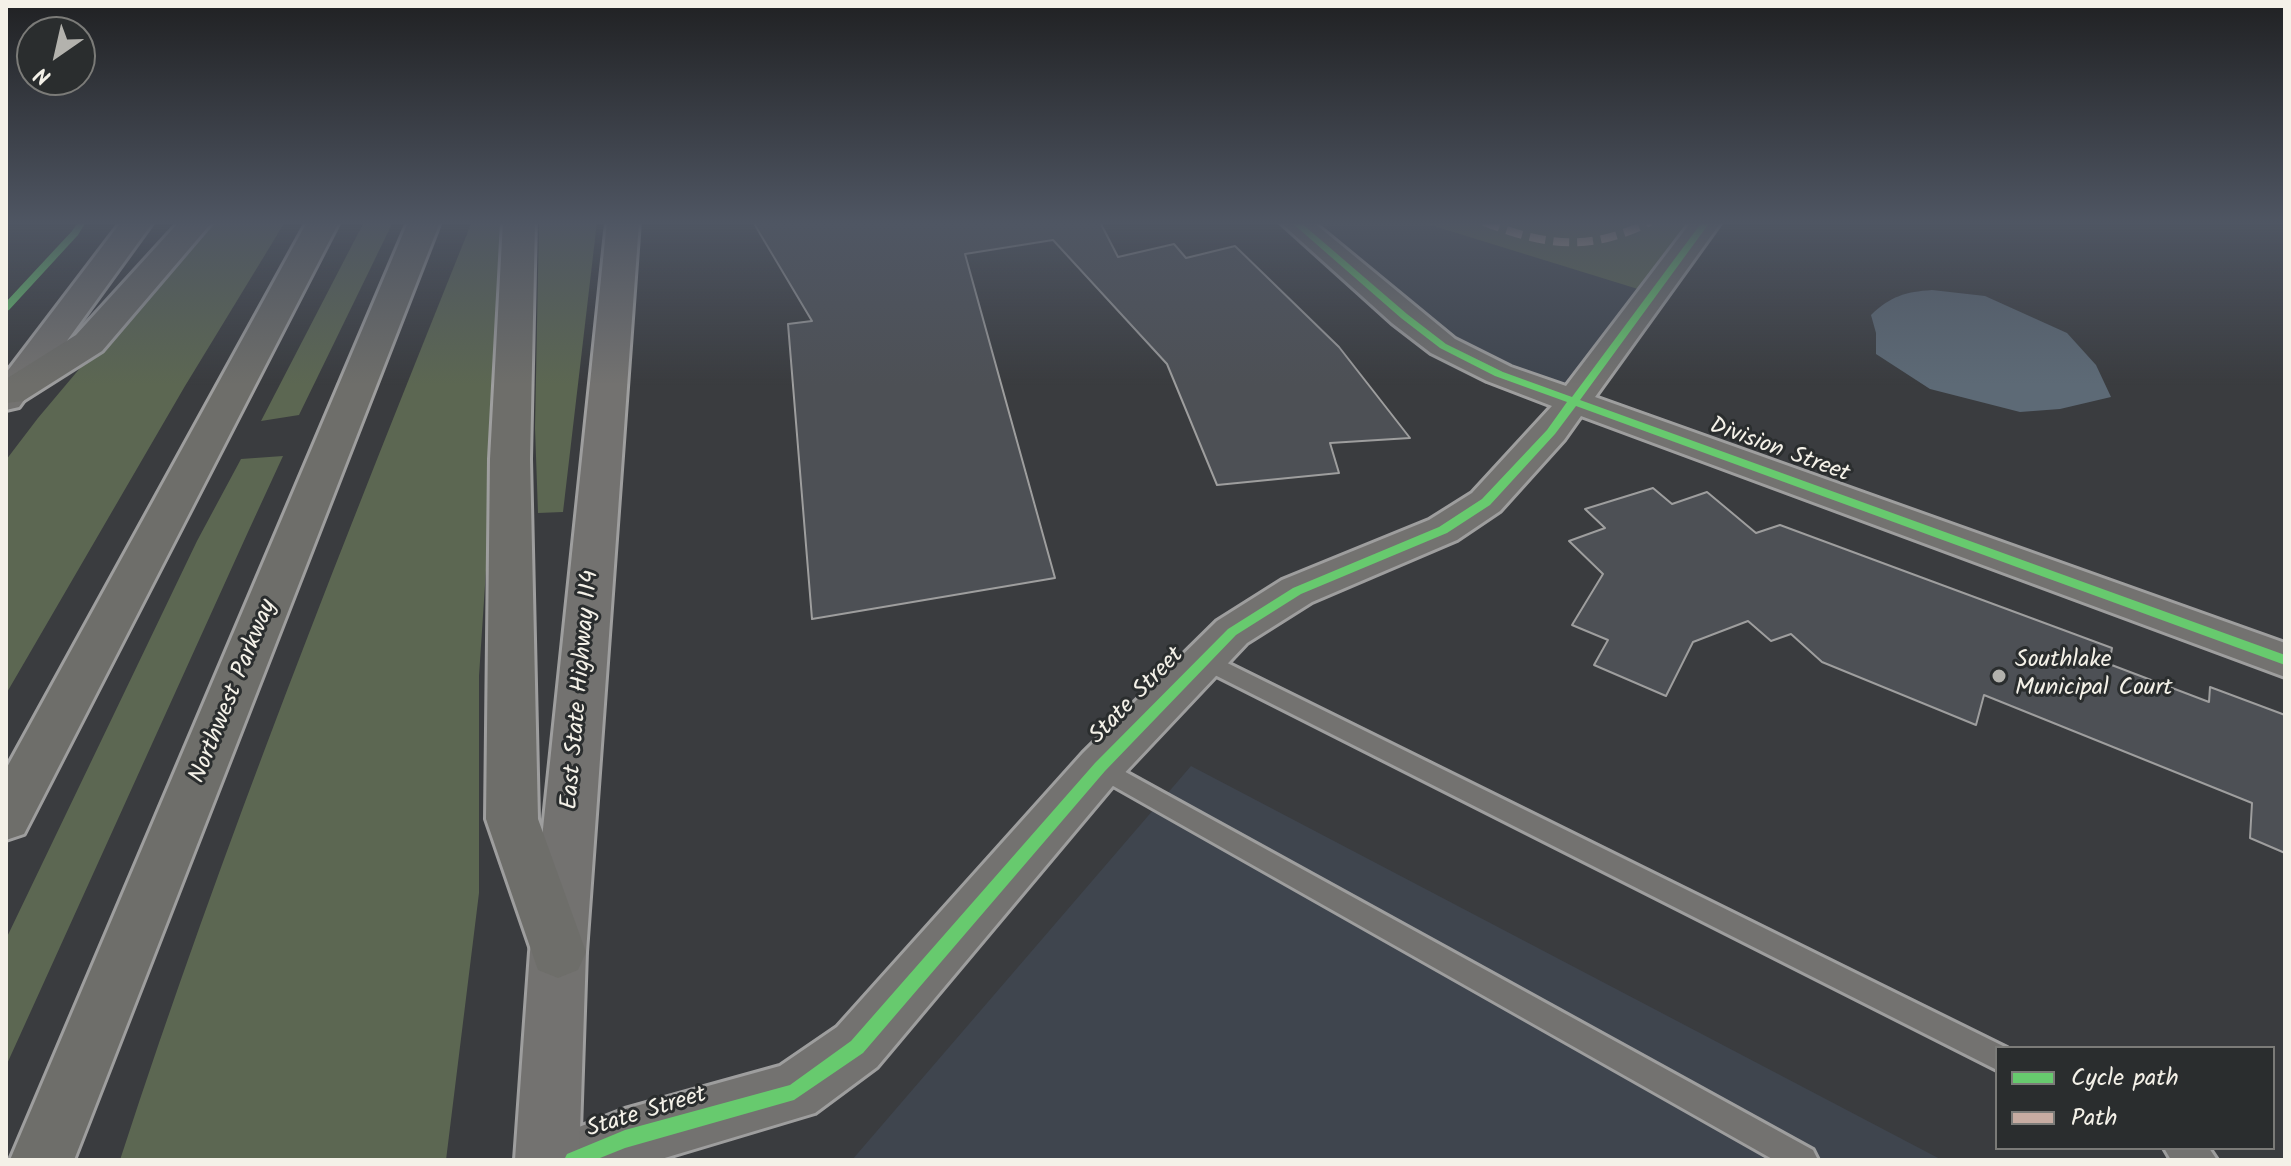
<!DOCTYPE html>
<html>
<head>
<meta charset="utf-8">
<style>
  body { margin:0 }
  #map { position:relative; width:2291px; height:1166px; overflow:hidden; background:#3a3c3f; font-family:Kalam,sans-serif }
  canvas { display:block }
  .frame { position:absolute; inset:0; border:8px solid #f4f1e8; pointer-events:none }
  .legend { position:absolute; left:1995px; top:1046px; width:280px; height:104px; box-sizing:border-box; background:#2a2d2e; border:2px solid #7b7b78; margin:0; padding:10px 14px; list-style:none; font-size:24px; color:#f4f1e8 }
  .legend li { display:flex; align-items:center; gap:16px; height:40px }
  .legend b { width:40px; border:2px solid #7b7b78 }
  .north { position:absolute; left:16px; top:16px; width:80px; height:80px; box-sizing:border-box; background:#2a2d2e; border:2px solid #7b7b78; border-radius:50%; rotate:214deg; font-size:22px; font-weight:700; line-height:32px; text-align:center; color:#f4f1e8 }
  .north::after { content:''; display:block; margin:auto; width:28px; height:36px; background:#b3b2ad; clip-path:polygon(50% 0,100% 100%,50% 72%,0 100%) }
</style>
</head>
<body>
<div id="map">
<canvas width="2291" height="1166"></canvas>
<div class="frame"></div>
<ul class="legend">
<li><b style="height:10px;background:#67ca6e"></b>Cycle path</li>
<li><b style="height:10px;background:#c7aca2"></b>Path</li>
</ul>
<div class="north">N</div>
</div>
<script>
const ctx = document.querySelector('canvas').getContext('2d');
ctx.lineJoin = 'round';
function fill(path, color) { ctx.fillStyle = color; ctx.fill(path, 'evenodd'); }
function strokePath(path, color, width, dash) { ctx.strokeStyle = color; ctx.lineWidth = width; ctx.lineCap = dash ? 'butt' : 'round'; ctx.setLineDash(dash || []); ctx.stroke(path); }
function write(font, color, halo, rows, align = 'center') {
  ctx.font = font + ' Kalam,sans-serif'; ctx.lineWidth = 6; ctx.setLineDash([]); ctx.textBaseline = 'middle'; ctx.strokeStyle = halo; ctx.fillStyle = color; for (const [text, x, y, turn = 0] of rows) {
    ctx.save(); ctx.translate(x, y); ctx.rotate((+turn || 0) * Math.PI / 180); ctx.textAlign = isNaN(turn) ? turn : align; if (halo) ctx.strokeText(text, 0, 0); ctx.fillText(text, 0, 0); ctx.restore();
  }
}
fill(new Path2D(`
  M1295,222h411l-132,179 -170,-85z
  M1191,766l751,394h-1090z`), '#3f454e');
fill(new Path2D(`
  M203,222h82l-100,164 -179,308v-234l32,-42z
  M364,222h29l-94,193 -38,6z
  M487,222h22l-30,454v217l-33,267h-326c103,-317 227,-627 351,-936z
  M539,222h58l-34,290 -25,1 -3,-85z
  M1421,222h285l-52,72z
  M283,456l-35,76 -242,534v-127l191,-398 44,-82z`), '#5c6752');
fill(new Path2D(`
  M1932,290l53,6 82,37 29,32 15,32 -51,12 -40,3 -90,-23 -54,-35v-21l-5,-18c20,-19 34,-23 61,-25z`), '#5d6a76');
const building = new Path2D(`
  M753,222h347l18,35 56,-13 12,14 49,-12 104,101 71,91 -80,5 9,30 -122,12 -50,-121 -114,-124 -88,14 90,324 -243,41 -24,-295 24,-3z
  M1653,488l19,16 35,-12 49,41 24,-8 332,123 -3,16 100,38 1,-15 75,28v138l-35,-15 2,-35 -268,-108 -8,30 -154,-63 -31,-28 -20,7 -23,-20 -55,21 -27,54 -72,-31 14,-25 -36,-15 31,-51 -34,-33 36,-13 -20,-19z`);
fill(building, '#4d5055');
strokePath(building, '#9e9e9e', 2);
const service = new Path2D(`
  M1205,652l802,396h-10v22l-800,-404 -3,-6 3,-6z
  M1100,758l713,392 5,10h-44l-682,-386 -3,-7 3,-7z
  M2164,1148h45l8,12h-46z`);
const minor = new Path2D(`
  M1280,222h33l142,117 56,28 55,19 125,-164h30l-126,175 690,246v34l-704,-261 -17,24 -64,71 -43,29 -145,62 -65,41 -130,138 -240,286 -62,46 -157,47h-116l9,-22 74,-29 155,-43 57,-39 246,-274 134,-132 65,-41 147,-60 43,-27 80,-87 -65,-25 -56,-28 -39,-30z`);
const secondary = new Path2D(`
  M121,222h32l-134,185 -13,3v-37z
  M607,222h32l-53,730 -7,208h-64l15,-208z`);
const motorway = new Path2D(`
  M179,222h33l-110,129 -79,50 -17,2v-24l70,-44z
  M307,222h32l-315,612 -18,6v-71z
  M408,222h32l-366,938h-64z
  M503,222h32l-5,237 8,360 48,133 -8,18 -20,8 -20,-8 -52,-151 4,-360z`);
strokePath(service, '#9e9e9e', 6);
strokePath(minor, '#9e9e9e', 6);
strokePath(secondary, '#9e9e9e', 6);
strokePath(motorway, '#9e9e9e', 6);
fill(service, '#737270');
fill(minor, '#737270');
fill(secondary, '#737270');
fill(motorway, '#6e6e6a');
strokePath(new Path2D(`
  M1484,222c63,24 104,30 166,0`), '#c7aca2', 8, [16, 8]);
fill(new Path2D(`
  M78,222h8l-8,13 -69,75 -3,1v-9l66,-71z
  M1291,222h9l107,92 39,30 57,28 69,25 130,-175h8l-130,178 705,255v10l-709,-259 -21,28 -65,71 -43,28 -146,61 -65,41 -131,136 -242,282 -69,47 -169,48 -30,12h-31l3,-6 58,-24 165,-45 61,-44 244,-278 133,-134 65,-41 146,-61 43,-28 65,-69 20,-28 -72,-26 -55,-28 -39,-30z`), '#67ca6e');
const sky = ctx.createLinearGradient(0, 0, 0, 385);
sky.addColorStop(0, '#202123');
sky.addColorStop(0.58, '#4f5663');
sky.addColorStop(1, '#4f566300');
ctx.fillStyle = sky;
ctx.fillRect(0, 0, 2291, 385);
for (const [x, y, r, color] of [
  [1999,676,8,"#b3b2ad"]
]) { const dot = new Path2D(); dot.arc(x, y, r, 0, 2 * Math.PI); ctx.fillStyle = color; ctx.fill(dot); strokePath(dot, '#2a2d2e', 3); }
write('24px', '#f4f1e8', '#2a2d2e', [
  ["Division Street",1779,452,20],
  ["East State Highway 114",582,690,-85],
  ["Northwest Parkway",235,692,-68],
  ["State Street",1138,697,-46],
  ["State Street",647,1114,-17]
]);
write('24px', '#f4f1e8', '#2a2d2e', [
  ["Southlake",2015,662],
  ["Municipal Court",2015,690]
], 'left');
</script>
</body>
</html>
